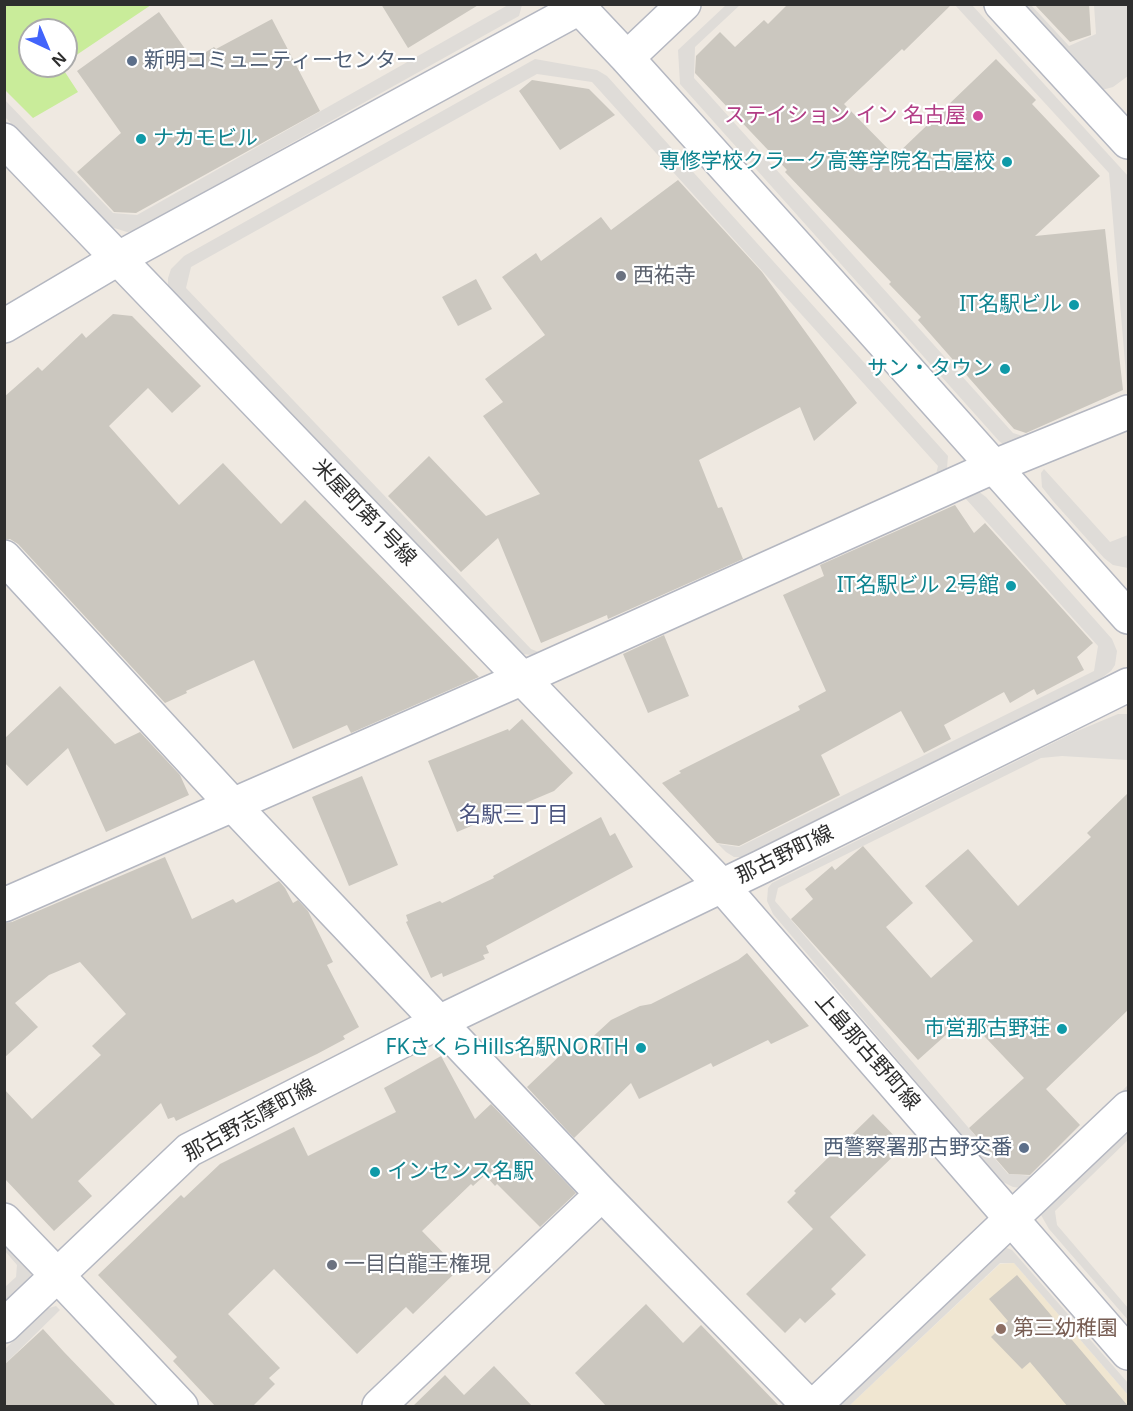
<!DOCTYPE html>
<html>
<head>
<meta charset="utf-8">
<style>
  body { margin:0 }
  #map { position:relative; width:1133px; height:1411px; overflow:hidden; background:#efe9e1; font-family:"Noto Sans",sans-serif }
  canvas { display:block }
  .frame { position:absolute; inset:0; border:6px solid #2e2e2e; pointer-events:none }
  .north { position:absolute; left:18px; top:18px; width:60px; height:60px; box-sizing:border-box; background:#fff; border:2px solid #ababab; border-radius:50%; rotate:136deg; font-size:16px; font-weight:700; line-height:24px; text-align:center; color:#2e2e2e }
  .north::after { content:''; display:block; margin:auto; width:21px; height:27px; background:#4264fb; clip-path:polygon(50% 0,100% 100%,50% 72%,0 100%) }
</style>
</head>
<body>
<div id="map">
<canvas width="1133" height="1411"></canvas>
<div class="frame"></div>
<div class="north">N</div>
</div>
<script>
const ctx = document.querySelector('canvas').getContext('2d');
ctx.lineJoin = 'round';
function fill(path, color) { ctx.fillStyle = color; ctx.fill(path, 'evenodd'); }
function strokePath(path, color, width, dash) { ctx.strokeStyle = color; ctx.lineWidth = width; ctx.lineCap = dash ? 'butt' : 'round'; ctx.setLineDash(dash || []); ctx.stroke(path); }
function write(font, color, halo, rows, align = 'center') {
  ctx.font = font + ' "Noto Sans","Noto Sans JP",sans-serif'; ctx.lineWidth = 4.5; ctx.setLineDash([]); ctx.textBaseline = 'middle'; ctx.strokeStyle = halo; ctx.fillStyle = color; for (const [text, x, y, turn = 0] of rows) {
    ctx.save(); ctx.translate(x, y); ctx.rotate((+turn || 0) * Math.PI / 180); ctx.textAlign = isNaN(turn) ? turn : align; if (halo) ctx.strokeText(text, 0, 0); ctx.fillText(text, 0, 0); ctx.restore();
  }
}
fill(new Path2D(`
  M1014,1263l114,132v11h-279l151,-142z`), '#f0e6d1');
fill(new Path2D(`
  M4,5l1,-1 146,1 -85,57v-32h-36v36h31l17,26 -45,26 -28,-28z`), '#c9ec9a');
fill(new Path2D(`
  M508,5h14l-3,11 -385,215 -7,1 -16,-5 -106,-110 -1,-18 109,114 24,2z
  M726,5h14l-45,42 -1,31 319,355 16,5 -25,7 -5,-4 -319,-357 -2,-34z
  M955,5h17l156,171v222l-19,-225z
  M1014,5h17l38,41 27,-12 -2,-29h34v71l-15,11 -11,3z
  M535,59l62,11 10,6 341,380 -1,12 -12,11 3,-13 -346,-384 -55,-8 -346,193 -5,21 345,361 10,4 -9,2 -10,-1 -349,-361 -5,-7v-8l3,-9 13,-13z
  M1044,469l66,73 18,-7v33l-15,-3 -9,-7 -51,-57 -11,-14 -1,-14z
  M978,491l8,6 126,142 5,12 -2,14 -4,6 -15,11 -355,175h-7l-8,-5 -8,-8 21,3 355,-176 4,-25 -132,-147 -4,-2z
  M1118,714h10v46l-66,-4 -21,2 -263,130 -3,13 233,273 25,2 95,-91v10l-105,93 -10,-1 -12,-6 -228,-267 -6,-13 1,-13 4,-5 303,-151z
  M1128,1127v13l-73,71 2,14 71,83v12l-79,-91 -8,-14 1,-4z
  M5,1236l28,36 -4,7 -24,23v-15l11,-10 1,-12 -12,-14z
  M1007,1248l5,2 116,133v12l-114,-132h-14l-151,143h-12l163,-157z
  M56,1306l4,4 -55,54v-15l41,-40z`), '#dfdcd8');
fill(new Path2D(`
  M381,4h99l-72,44z
  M788,4h164l-48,47 -2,-2 -58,55 51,52 101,-97 40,41 -4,4 68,72 -65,60 70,-7 18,161 -97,43 -12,-4 -96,-109 3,-3 -32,-33 2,-2 -106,-110 2,-2 -92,-97 1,-17 24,-24 15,15 29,-27 4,4z
  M1034,4h55l2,31 -21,7z
  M159,12l34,48 21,-13 2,2 56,-30 48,92 -184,102 -22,-1 -37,-40 44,-39 -44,-62z
  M532,80l57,9 26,26 -55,35 -41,-59z
  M678,180l84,92 95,131 -43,38 -14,-34 -101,53 19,48 4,-1 21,52 -135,60 -1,-4 -66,28 -43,-105 -37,34 -73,-76 41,-40 57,60 54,-22 -57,-78 20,-14 -18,-23 60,-44 -43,-58 34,-24 5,8 60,-44 10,13z
  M476,279l16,30 -34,17 -16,-29z
  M113,314l19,2 69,70 -29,27 -24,-25 -39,38 70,79 44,-42 58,61 24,-24 174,177 -128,56 -4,-8 -54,24 -39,-89 -68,31 1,2 -22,10 -147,-159 -8,-5h-6v-142l34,-30 4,4 40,-38 4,5z
  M955,505l19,28 11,-10 108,120 -16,14 7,13 -47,25 -3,-6 -24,14 -6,-11 -60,33 7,14 -27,14 -23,-42 -80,44 19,40 -101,51 -22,-3 -55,-60 19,-10 -2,-2 121,-61 -2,-4 28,-15 -43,-96 41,-19 -4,-11z
  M664,635l25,61 -41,17 -25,-59z
  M60,686l55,58 25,-12 40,43 9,20 -83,37 -38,-84 -41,38 -23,-24v-23z
  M522,719l51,54 -19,18 -97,41 -29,-71 80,-32 1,2z
  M362,776l36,89 -49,21 -37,-89z
  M1128,793v217l-82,79 34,36 -50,50 -21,-1 -40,-46 55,-50 -58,-61 -48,43 -127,-141 22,-20 -8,-10 27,-23 3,4 28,-24 50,57 -27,24 45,51 42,-37 -48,-55 43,-37 50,57 73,-69 -4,-4z
  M601,817l9,19 5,-3 18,34 -147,79 3,7 -6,2 2,4 -42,18 -1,-4 -11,5 -25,-56 2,-1 -2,-6 34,-14 2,2 52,-25 -1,-2z
  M165,857l27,62 41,-20 3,4 43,-22 6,7 8,15 5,-3 10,11 25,51 -6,3 32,62 -16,9 2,3 -28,15 -141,67 -2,-4 -6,2 -7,-16 -83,78 14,15 -38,35 -50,-53v-89l28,30 69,-64 -9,-9 34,-32 -46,-52 -31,13 -34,28 23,24 -34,31v-135l8,-1z
  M747,953l62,73 -38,18 -3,-4 -55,27 -2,-4 -72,36 -8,-16 -57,55 -47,-51 43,-41 4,8 37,-34 29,-14 11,-2 87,-44z
  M441,1056l34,63 16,-15 85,89 -36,34 -43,-43 -2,2 -10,-11 -12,11 -2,-2 -49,47 37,38 -46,45 -7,-7 -49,47 -83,-85 -46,45 52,54 -11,10 6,6 -23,23h-36l-43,-46 4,-4 -79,-82 83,-80 3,3 36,-34 74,-37 14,29 88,-44 -12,-24z
  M873,1114l31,32 -74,71 36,38 -35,34 5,5 -31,29 -5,-5 -15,15 -39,-39 67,-65 -26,-27 9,-9 -2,-2z
  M1017,1275l111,131v1h-60l-38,-45 -8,7 -31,-32 17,-16 -19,-22z
  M646,1304l37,39 18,-18 79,82h-173l-32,-34z
  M43,1329l21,23 53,55h-113v-42z
  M494,1366l39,41h-121l33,-32 19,20z`), '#cbc7bf');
const minor = new Path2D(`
  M1001,4l127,138
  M4,140l718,746
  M4,557l228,247 370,390 207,212
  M4,905l519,-227 472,-212 133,-54
  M4,1220l53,55
  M379,1406l223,-212
  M814,1406l314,-298`);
const tertiary = new Path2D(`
  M576,4l51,54 229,254 272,305
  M627,58l57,-54
  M4,326l115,-68 460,-250
  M722,886l406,467
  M57,1275l124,131
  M4,1326l185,-176 250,-128 322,-155 367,-182`);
strokePath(minor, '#b4b7c1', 36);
strokePath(tertiary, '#b4b7c1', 36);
strokePath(minor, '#fff', 33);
strokePath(tertiary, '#fff', 33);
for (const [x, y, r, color] of [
  [132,61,6,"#5c6f8a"],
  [978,116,6,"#d1479c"],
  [141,139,6,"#0f9aa8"],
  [1007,162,6,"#0f9aa8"],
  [621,276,6,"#6b7280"],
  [1074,305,6,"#0f9aa8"],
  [1005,369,6,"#0f9aa8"],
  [1011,586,6,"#0f9aa8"],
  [1062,1029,6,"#0f9aa8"],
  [641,1048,6,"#0f9aa8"],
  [1024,1148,6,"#5c6f8a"],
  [375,1172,6,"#0f9aa8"],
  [332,1265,6,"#6b7280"],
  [1001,1329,6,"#8d6e63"]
]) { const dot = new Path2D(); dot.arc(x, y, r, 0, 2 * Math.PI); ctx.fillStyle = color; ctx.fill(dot); strokePath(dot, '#fff', 2); }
write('21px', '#4e5e75', '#fff', [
  ["新明コミュニティーセンター",144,61],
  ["西警察署那古野交番",1012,1148,"right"]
], 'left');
write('21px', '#b23c85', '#fff', [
  ["ステイション イン 名古屋",966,116]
], 'right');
write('21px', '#0d838f', '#fff', [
  ["ナカモビル",153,139,"left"],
  ["専修学校クラーク高等学院名古屋校",995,162],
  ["IT名駅ビル",1062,305],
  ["サン・タウン",993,369],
  ["IT名駅ビル 2号館",999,586],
  ["市営那古野荘",1050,1029],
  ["FKさくらHills名駅NORTH",629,1048],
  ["インセンス名駅",387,1172,"left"]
], 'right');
write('21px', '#5b616d', '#fff', [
  ["西祐寺",633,276],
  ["一目白龍王権現",344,1265]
], 'left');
write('21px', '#2e2e2e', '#fff', [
  ["米屋町第1号線",364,513,46],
  ["那古野町線",785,855,-26],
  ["上畠那古野町線",867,1052,49],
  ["那古野志摩町線",250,1121,-29]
]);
write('21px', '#785e54', '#fff', [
  ["第三幼稚園",1013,1329]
], 'left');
write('22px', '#4d5680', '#fff', [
  ["名駅三丁目",514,816]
]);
</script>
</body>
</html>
